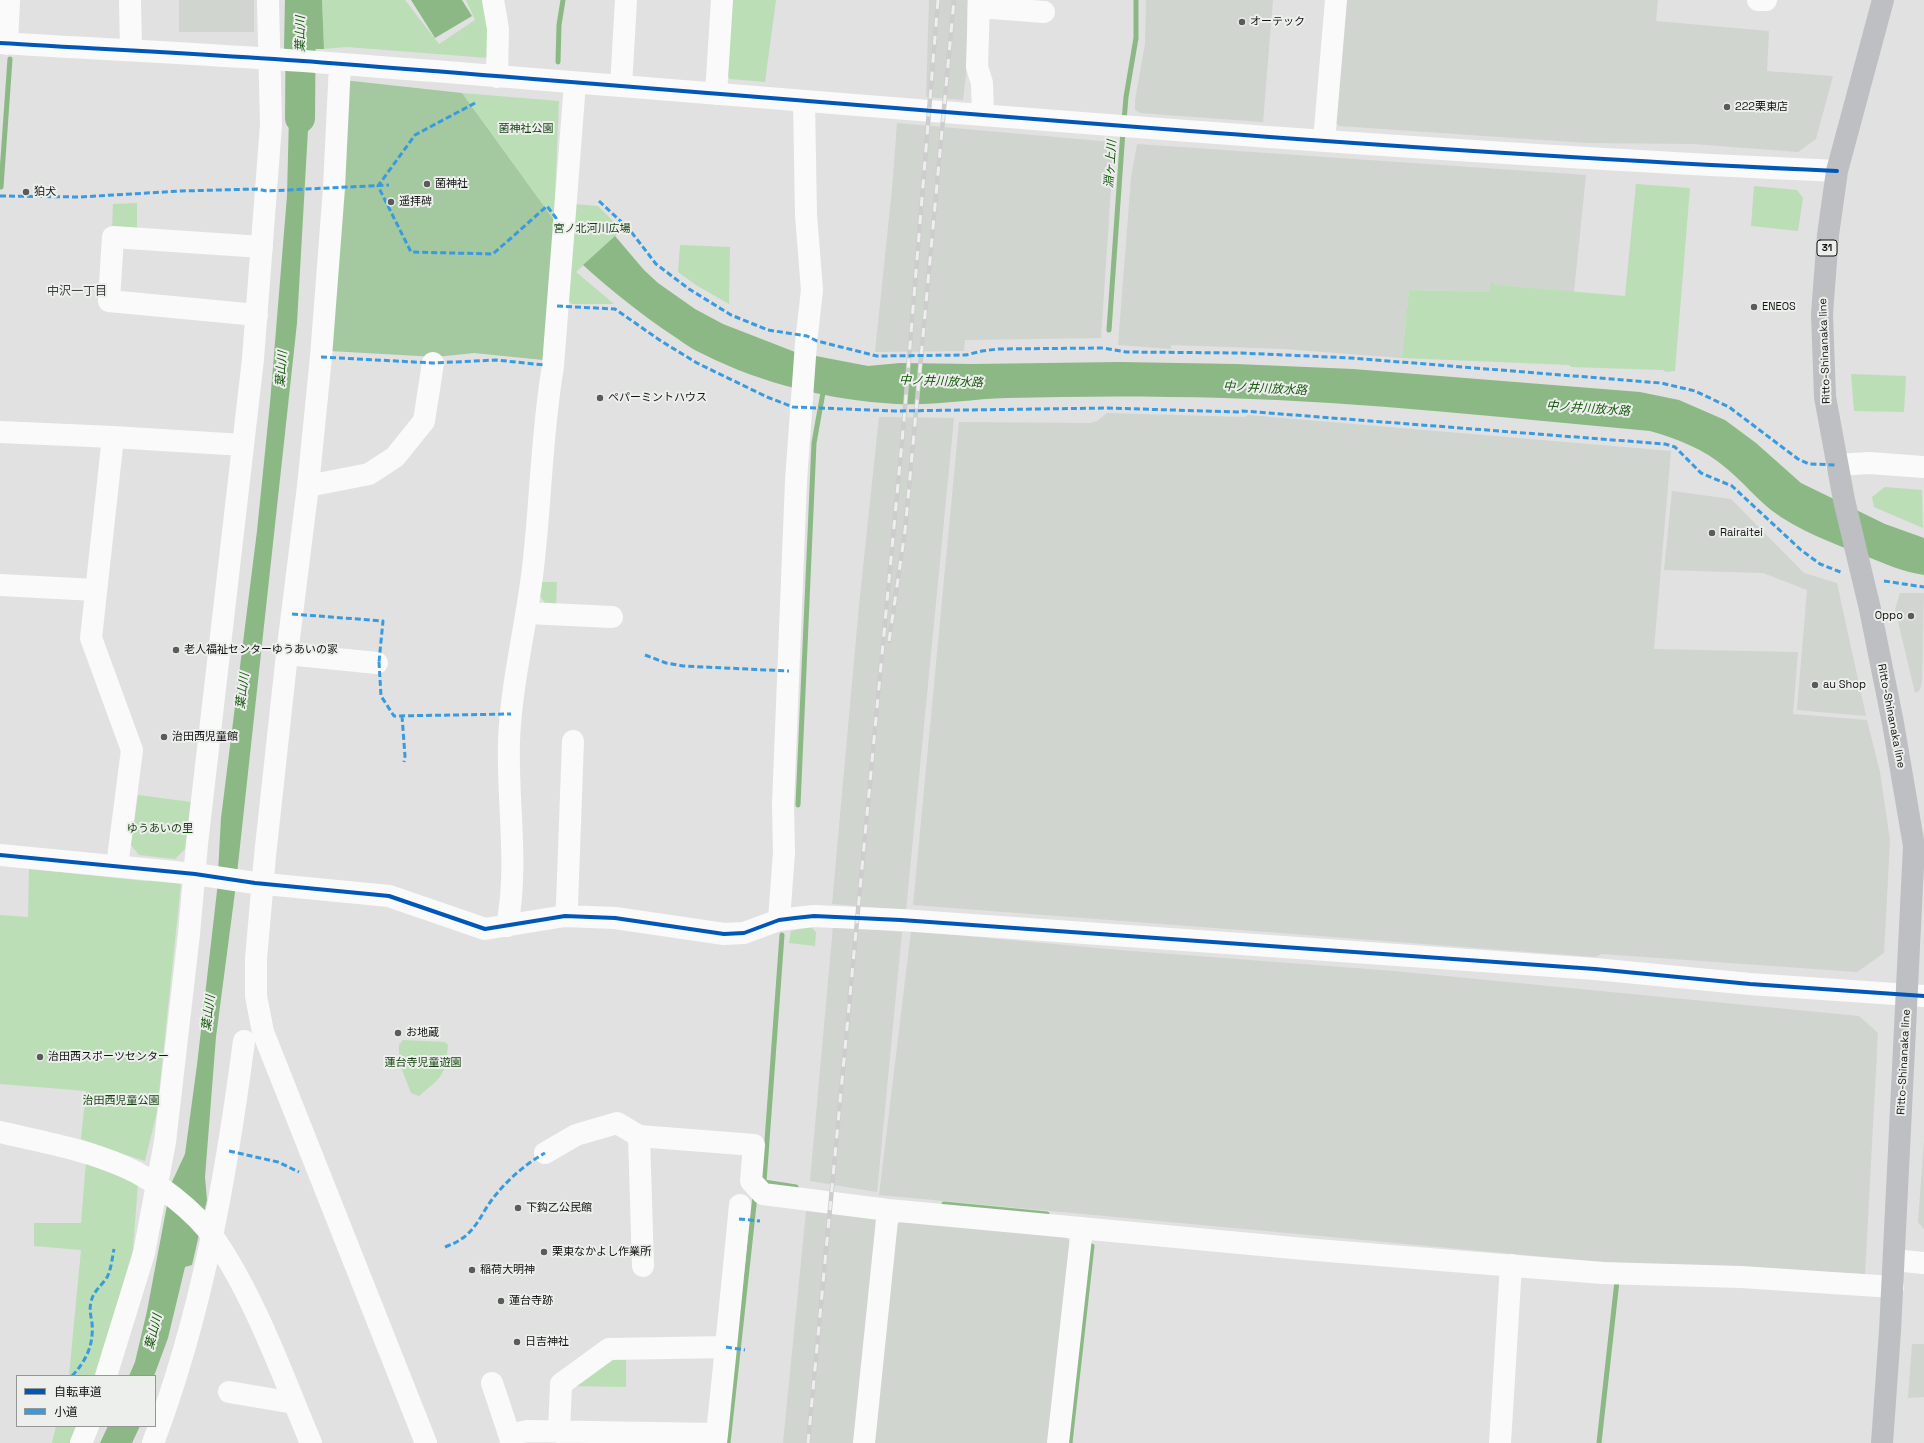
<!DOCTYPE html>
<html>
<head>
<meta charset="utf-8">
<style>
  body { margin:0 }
  #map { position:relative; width:1924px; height:1443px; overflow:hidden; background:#e0e1e0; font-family:"Space Grotesk","Noto Sans JP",sans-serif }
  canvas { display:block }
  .legend { position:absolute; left:16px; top:1375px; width:140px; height:52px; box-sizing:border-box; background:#ecefec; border:1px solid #959795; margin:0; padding:5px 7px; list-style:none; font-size:12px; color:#121312 }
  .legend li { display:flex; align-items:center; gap:8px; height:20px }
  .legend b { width:20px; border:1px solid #959795 }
</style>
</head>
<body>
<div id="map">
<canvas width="1924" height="1443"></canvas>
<ul class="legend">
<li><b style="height:5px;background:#0057b8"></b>自転車道</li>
<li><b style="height:5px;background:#3a9ade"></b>小道</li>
</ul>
</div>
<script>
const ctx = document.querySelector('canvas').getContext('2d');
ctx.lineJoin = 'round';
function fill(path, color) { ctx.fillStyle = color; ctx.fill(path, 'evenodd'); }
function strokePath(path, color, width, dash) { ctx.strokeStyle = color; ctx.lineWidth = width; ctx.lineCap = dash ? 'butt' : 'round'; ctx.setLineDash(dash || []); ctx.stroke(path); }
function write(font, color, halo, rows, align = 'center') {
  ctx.font = font + ' "Space Grotesk","Noto Sans JP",sans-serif'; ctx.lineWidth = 4; ctx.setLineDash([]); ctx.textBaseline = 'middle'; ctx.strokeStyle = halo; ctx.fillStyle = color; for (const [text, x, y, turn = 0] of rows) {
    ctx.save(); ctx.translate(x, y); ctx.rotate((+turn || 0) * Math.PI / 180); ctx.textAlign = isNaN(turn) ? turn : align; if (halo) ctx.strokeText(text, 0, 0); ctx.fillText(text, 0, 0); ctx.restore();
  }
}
fill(new Path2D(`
  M179,0h75v32h-75z
  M929,0h38v67l-4,33 -37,-3z
  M1146,0h127l-10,122 -123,-9 -5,-3v-10l10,-56z
  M1346,0h312l-2,21 113,10 -2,40 66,5 -17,63 -18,13 -105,-8 -106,-1 -248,-17 -4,-4z
  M897,123l215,19 1,16 -12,180 -136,2 -1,11 -89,1 17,-163z
  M1137,144l449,31 -12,117 -77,-7 -6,-4 -1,11 -81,-2 -7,68 -118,-9 -113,-4v4l-53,-4 13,-167z
  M1107,413l138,4 3,-2 423,36 -17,198 144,3 -5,62 74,6 13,52 10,68 -6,113 -27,19 -255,-18 -7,3 -682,-52 46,-483 131,1 7,-2z
  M879,417l75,1 -48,492 -74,-6 27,-298z
  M1672,491l59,8 73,74 33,10 29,133 -69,-6 10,-120 -44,-17 -99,-3z
  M1900,593h24l-2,90 -2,7 -5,3 -20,-84z
  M833,926l69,6 -25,260 -67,-11z
  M911,931l208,19 275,21 465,45 19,17 -13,241 -234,-10 -74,-6 -678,-63z
  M1924,1140v89l-6,-7z
  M806,1211l71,8 -22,224h-72z
  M903,1220l162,17 8,7 -21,199h-178l21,-217z
  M1912,1344h12v53l-16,1z`), '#d0d5cf');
fill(new Path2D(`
  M322,0h83l34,44 36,-24 -9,-20h19l3,13v45l-141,-11 -23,2z
  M729,0h47l-11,82 -35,-3 -6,-7z
  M462,93l97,8 -5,119z
  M1636,184l54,4 -15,183 -9,1 -3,-2 -92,-3 -2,-2 -167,-7 7,-68 80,2 2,-11 6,4 128,11z
  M1754,186l43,4 6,8 -5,33 -47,-5z
  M137,203v30l-25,-2 1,-27z
  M573,204l25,2 24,24 -46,42 38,32h-42l-4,-4z
  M680,245l50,2 -1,57 -33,-19 -18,-13z
  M1851,374l55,2 -2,36 -50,-1z
  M1885,487l37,3 1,38 -49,-21 -2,-10z
  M540,582h17l-1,24h-9l-8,-12z
  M138,795l53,7 -6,47 -10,10 -36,-4 -8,-10z
  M29,869l117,12 15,-4 20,7 -24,228 -12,49 -31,-10 -33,-12 5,-48 -86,-7v-169l28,2z
  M811,927l5,5 -1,14 -26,-3 2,-12z
  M403,1040l42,2 3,3c-3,31 -5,31 -29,51l-8,-3 -12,-31v-17z
  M86,1163l52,21 -5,65 -8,37 -28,90h-28l12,-126 -47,-4v-23h47z
  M626,1357v30l-55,-1 42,-28z
  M56,1426h21l-7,17h-18z`), '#bbdeb6');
fill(new Path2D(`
  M343,80l119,13 92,127 -11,140 -69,-7 -38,4 -106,-6z`), '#a4c89f');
fill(new Path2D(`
  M285,0h37l2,49h-40z
  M411,0h51l10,16 -37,22z
  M290,76l21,1 -14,246 -62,569 -19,145 -11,140 2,23 -15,65 -7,2 -17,71 -14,38h-25l6,-14 12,-51 24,-127 14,-30 12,-89 20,-174 4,-73 36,-287 13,-128 17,-207z
  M615,236l29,34 14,13 37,26 28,15 72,28 73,14 32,-3 73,1 147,-2 116,2 117,5 287,23 39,8 46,20 31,23 45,40 84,41 39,14v37c-21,-3 -41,-12 -61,-20 -33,-13 -64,-24 -92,-45 -16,-13 -29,-29 -45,-42 -22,-19 -48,-29 -76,-37 -142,-13 -284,-29 -426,-33 -73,-2 -145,-2 -217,0 -37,1 -74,8 -111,6 -66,-4 -134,-20 -193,-50 -10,-4 -19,-11 -28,-17 -33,-22 -63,-46 -92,-72z
  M108,1426h32l-8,17h-32z`), '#8bb885');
strokePath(new Path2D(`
  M558,62l1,-37 4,-25
  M1124,121l2,-24 10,-59v-38
  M1,187l9,-128
  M1109,330l14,-199
  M798,805l16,-362 10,-56
  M782,935l-18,247 32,5
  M944,1204l103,10
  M728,1443l27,-247
  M1070,1443l22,-197
  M1599,1443l18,-162`), '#8bb885', 5);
strokePath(new Path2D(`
  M300,118l1,-118`), '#8bb885', 30);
strokePath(new Path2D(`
  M130,0l1,50
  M493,0l5,29 -1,48
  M979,0l-2,67 5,16 1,32
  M1758,0h8
  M980,7l64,5
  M0,43c114,7 228,12 342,21 498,38 996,85 1495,107
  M7,44l2,-44
  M340,64l-6,124 -13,169 -13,129 -21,168 -22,202 -9,103v37l7,36 163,411
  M621,86l5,-86
  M716,94l6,-94
  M1324,141l12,-141
  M257,315l-148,-14 4,-64 149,10
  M0,432l113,5 -22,201 41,112 -15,116
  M113,437l130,8
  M1837,465l32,-2 55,4
  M308,486l61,-12 26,-17 29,-36 9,-58
  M0,585l95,5
  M527,613l85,4
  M287,654l90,9
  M0,855l195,19 60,9 134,13 96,33 80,-13 50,2 109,16 20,-1 35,-13 16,-2 19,-2 87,4 694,49 155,15 174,12
  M565,916l2,-11 6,-164
  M779,920l5,-68 -1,-48 13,-323 10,-138 6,-53 -6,-75 -2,-114
  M507,926c12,-61 0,-124 2,-185 2,-55 16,-110 23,-165 9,-70 9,-141 21,-210l22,-283
  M0,1132c42,10 85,17 125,35 30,13 70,44 89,71 41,59 69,139 97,205
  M545,1153l31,-18 41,-12 22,13
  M1894,1260l30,3
  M643,1266l-4,-130 115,9 -3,36 12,13 125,16 416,39 298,24 139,4 152,10
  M726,1347l14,-142
  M106,1376l38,-123 21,-111 24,-208 8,-90 56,-485 18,-234 -3,-125
  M492,1383l20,60
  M229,1392l65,11
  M559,1432l2,-48 48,-35 117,-2 -9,87
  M510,1435l17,-4 190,3 -1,9
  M81,1443l7,-17
  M153,1443c49,-129 73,-265 91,-402
  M864,1443l24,-233
  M1058,1443l24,-215
  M1500,1443l11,-178`), '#fafafa', 22);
strokePath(new Path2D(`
  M1882,1443l8,-112 24,-485 -21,-123 -23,-114 -26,-109 -19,-103 -3,-83 6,-79 9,-64 46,-171`), '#bebfc3', 22);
const rail = new Path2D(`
  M889,641l16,-110 49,-531
  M808,1443l96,-1023 34,-420`);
strokePath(rail, '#cccdcc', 4.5);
strokePath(rail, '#ecefec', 3, [9]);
strokePath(new Path2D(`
  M475,103l-60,32 -37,51 33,66 82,2 54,-48 9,12 1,6
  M0,196l80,1 101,-6 76,-2 10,2 122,-6
  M599,201l30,28 27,35 33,25 42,26 37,15 39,6 10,5 60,15 89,-1 16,-4 16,-2 105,-1 23,4 115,1 110,5 310,25 34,8 34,16 69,52 11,5 28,1
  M557,306l58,3 46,32 36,22 70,34 26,10 102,4 212,-3 130,4 6,-1 422,33 10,3 26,26 31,13 69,64 19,14 23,9
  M321,357l112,6 63,-3 48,5
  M1884,581l40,6
  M292,614l91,7 -4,41 -2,1
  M645,655l21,8 17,3 106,5
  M379,662l2,34 13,20 117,-2
  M402,716l3,40 -1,6
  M229,1151l49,11 21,10
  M739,1219l21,2
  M445,1247c22,-8 29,-18 40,-37 14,-23 37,-44 60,-57
  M726,1347l19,3
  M72,1376c14,-15 22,-31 20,-53 -1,-7 -3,-13 -1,-21 2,-10 9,-15 15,-23 5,-8 6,-20 8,-30`), '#3a9ade', 3, [6, 3]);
strokePath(new Path2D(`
  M0,43c114,7 228,12 342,21 498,38 996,85 1495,107
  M0,855l195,19 60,9 134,13 96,33 80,-13 50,2 109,16 20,-1 35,-13 16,-2 19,-2 87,4 694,49 155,15 174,12`), '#0057b8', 4);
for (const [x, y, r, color] of [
  [1242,22,4,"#5a5b5a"],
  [1727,107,4,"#5a5b5a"],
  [427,184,4,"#5a5b5a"],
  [26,192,4,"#5a5b5a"],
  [391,202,4,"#5a5b5a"],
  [1754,307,4,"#5a5b5a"],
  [600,398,4,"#5a5b5a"],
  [1712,533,4,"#5a5b5a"],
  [1911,616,4,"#5a5b5a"],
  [176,650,4,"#5a5b5a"],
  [1815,685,4,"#5a5b5a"],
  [164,737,4,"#5a5b5a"],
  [398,1033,4,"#5a5b5a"],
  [40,1057,4,"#5a5b5a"],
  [518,1208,4,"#5a5b5a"],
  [544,1252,4,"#5a5b5a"],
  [472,1270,4,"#5a5b5a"],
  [501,1301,4,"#5a5b5a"],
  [517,1342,4,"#5a5b5a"]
]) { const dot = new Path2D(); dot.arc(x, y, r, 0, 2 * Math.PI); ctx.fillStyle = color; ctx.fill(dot); strokePath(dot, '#ecefec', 1.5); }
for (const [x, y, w] of [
  [1827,248,20]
]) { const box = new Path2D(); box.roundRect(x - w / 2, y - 8, w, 16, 3); ctx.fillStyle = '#ecefec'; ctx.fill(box); strokePath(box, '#121312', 1); }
write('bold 10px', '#121312', null, [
  ["31",1827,248]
]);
write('11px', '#121312', '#ecefec', [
  ["オーテック",1250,22],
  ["222栗東店",1735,107],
  ["菌神社",435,184],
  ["狛犬",34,192],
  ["遥拝碑",399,202],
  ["ENEOS",1762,307],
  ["ペパーミントハウス",608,398],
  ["Rairaitei",1720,533],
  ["Oppo",1903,616,"right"],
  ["老人福祉センターゆうあいの家",184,650],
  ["au Shop",1823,685],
  ["治田西児童館",172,737],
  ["お地蔵",406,1033],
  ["治田西スポーツセンター",48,1057],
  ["下鈎乙公民館",526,1208],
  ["栗東なかよし作業所",552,1252],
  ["稲荷大明神",480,1270],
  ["蓮台寺跡",509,1301],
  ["日吉神社",525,1342]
], 'left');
write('11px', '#133f0d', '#ecefec', [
  ["菌神社公園",526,129],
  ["宮ノ北河川広場",592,229],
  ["ゆうあいの里",160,829],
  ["蓮台寺児童遊園",423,1063],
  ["治田西児童公園",121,1101]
]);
write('11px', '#121312', '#ecefec', [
  ["Ritto-Shinanaka line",1825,351,-92],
  ["Ritto-Shinanaka line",1891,716,79],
  ["Ritto-Shinanaka line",1904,1062,-87]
]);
write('italic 12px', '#16570d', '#ecefec', [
  ["葉山川",301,34,-89],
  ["淵ヶ上川",1111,164,-86],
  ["葉山川",282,369,-86],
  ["中ノ井川放水路",941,382,2],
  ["中ノ井川放水路",1265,389,3],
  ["中ノ井川放水路",1588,409,4],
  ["葉山川",243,691,-83],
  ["葉山川",209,1013,-83],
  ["葉山川",154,1332,-76]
]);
write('12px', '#3b3e3b', '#ecefec', [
  ["中沢一丁目",77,292]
]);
</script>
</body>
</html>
